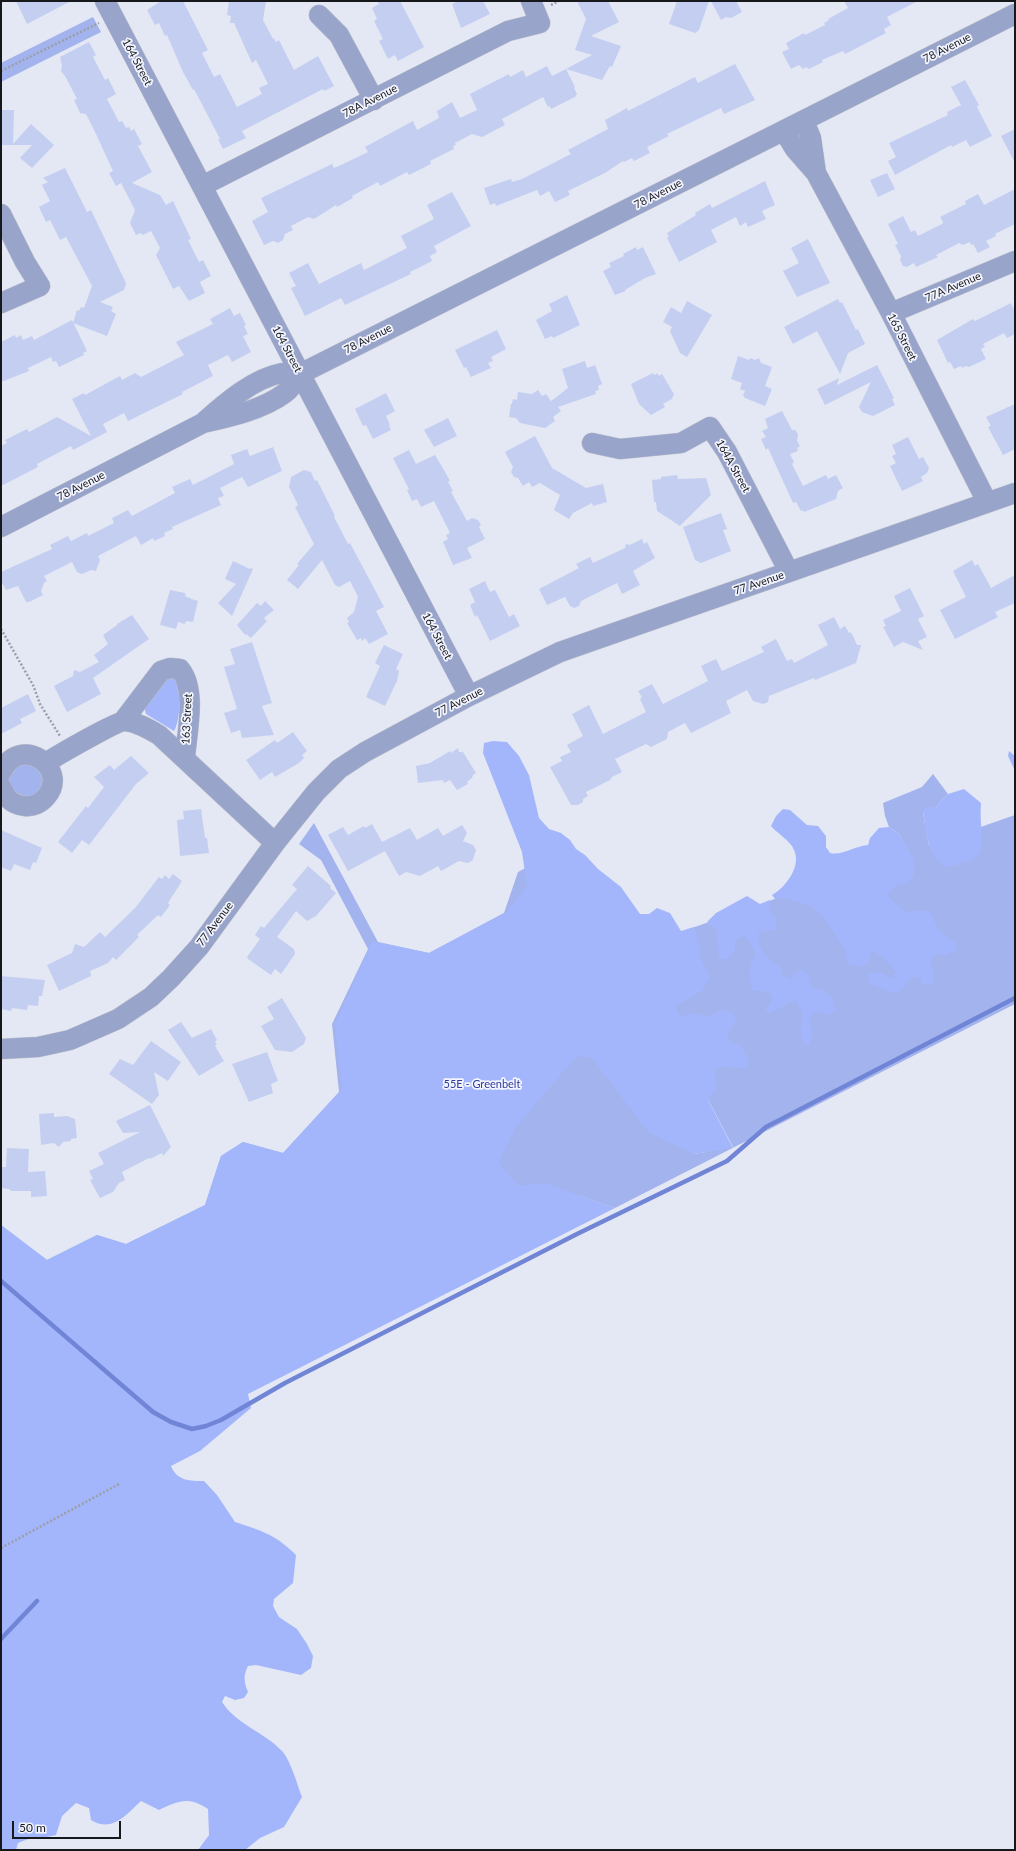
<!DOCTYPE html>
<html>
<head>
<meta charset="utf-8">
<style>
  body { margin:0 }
  #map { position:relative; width:1016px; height:1851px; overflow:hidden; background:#e4e8f4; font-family:Lato,sans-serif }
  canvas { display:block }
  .frame { position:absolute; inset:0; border:2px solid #17181c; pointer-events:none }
  .scale { position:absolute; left:12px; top:1821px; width:109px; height:18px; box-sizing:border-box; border:2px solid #17181c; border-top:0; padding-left:5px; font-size:12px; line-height:14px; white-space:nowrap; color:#17181c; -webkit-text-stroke:3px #f2f5ff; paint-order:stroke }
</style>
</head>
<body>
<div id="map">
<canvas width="1016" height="1851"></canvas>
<div class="frame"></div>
<div class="scale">50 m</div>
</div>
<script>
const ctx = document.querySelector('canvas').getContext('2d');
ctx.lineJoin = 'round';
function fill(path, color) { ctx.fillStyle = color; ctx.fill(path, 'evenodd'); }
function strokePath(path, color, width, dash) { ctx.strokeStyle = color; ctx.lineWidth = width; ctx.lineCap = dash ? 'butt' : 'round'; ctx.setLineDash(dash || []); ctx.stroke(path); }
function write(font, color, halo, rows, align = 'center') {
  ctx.font = font + ' Lato,sans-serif'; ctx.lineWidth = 3.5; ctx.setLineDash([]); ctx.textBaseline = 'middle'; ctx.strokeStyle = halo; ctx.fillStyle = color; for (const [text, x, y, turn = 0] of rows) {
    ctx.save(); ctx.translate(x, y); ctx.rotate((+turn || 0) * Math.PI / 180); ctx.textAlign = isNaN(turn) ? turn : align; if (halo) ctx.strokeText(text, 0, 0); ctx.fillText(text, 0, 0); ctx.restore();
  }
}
fill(new Path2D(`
  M93,17l8,15 -100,50v-19z
  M31,759l18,21 -16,22 -25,-10 -1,-20z
  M933,774l15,20 -14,15 -11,4 6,32 86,-30v189l-400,204 -38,-13 -481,253 -95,-223 46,35 50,-25 29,9 79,-39 16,-49 22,-14 40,11 56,-61 -7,-68 36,-75 -47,-89 -22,-16 15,-21 64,119 51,11 75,-40 14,-41 13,-7 163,289 39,-7 -104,-197 280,-98 -11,-19 -9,-6 -4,-11 -2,-13 39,-16z`), '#a3b3ed');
fill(new Path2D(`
  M173,675c1,2 4,5 5,8 3,10 2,40 -4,48l-28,-17 -2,-8 17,-26z
  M493,741l14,1 12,14 10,19 10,43 10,11 12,4 9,7 6,9 9,6 13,14 23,18 19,27h9l8,-6 13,5 11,18 13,-4 7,24 -1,7 10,20 -8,13 -26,15 1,7 5,3 10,-3 16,4 13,-8 10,3 6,7 -10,15 5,9 9,2 8,16 -2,7 -28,-1 -4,5 1,17 -8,11 25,48 -39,6 -46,-22 -56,-74 -15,-2 -62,72 -17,35 21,23 25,-3 71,25 -367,186 3,14 -51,43 -29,15c6,15 19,15 33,15l13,14 18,27c27,9 40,12 61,33l-3,28 -19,16 -1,7 6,11 18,12 10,15 6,12 -2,12 -10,7 -45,-10 -8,1c-5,10 -4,16 0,26l-4,6 -9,2 -10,-4 -3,6c15,23 41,29 60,49 9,10 15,33 20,46l-18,30 -24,11 -15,12h-47l11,-15 -1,-26c-20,-13 -29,-8 -49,1l-18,-9c-15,14 -29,32 -50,19l-2,-12 -13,-5 -14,13 -6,19c-15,4 -23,1 -38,8l-2,7h-15v-625l46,35 50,-25 29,9 79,-39 16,-49 22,-14 40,11 59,-64 -7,-65 37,-83 57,12 77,-41 21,-25 -5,-35 -39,-99 1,-10z
  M1009,751l6,5v15l-7,-15z
  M964,789l17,14c-3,40 16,56 -36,64 -15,-10 -17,-26 -20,-42 0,-6 -3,-11 -1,-16l7,-2 3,2 14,-15z
  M783,809l7,1 17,15 11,1 8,10v11l4,6c12,3 25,-7 38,-8l2,-7 9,-10 10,-1 9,6 12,19 4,9v13l-6,9 -11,2 -8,6 -1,5 9,9 10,7 10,-2 12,1 10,20 17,11 1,8 -12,5 -10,-1 -5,8 4,13 -1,8 -11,2 -2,-7 -8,-1 -15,17 -26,-10 -4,-11h14l11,6 4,-7 -15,-17 -9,-4 -5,14 -10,1 -8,-2 -3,-6v-8c-15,-16 -20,-40 -43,-47 -11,-4 -17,-5 -28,-4l-3,-4c14,-8 31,-30 21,-47 -2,-6 -17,-16 -22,-22l5,-10z
  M747,896l13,8 10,-4 -1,11 7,8 1,11 -18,2c-3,17 8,27 22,35l2,9 9,4 2,-7 9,-3 6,6 3,13h11l10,9 2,11 -5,6 -15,-4 -6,10 4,16 -5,9 -4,-2 -4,-12 3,-19 -8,-13 -25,13 -5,-2 7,-11 -1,-6 -9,-3 -10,-1c-3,-14 -4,-24 4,-36l-7,-13 -5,-5 -9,4v11l-8,8h-8l-2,-28 -10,-9 9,-9z`), '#a4b6fb');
strokePath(new Path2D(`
  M1,1281l152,131 18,10 21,7 14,-3 15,-6 64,-37 292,-149 150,-73 39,-34 249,-129
  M1,1639l36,-38`), '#7185d7', 4.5);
fill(new Path2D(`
  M16,1h55l-44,23z
  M161,1h22l25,49 -6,3 12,24 6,-3 17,33 25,-13 -3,-6 9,-4 -12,-24 -4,3 -18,-40h-4l1,-7 -4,-1 2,-14h37l-3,19 10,19 1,-1 2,4 3,-2 15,30 24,-14 16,30 -10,5 -1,-2 -81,42 4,7 -23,11 -5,-10h2l-26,-50 -1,1 -10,-18 -16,-37 -2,1 -6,-13 -4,2 -8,-15z
  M377,1h23l24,46 -26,14 -3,-6 -7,4 -9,-18 4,-2 -9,-18 3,-2 -5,-11 7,-4z
  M458,1h25l7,13 -29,14 -9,-24z
  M577,1h31l11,21 -28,14 30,10 -9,21 -2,-1 -8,14 -36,-11 26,-14 -17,-5 11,-31z
  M677,1h32l-10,29 -4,3 -26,-9z
  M711,1h25l6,11 -11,6 -5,-1 -5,3z
  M844,1h74l-31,16 4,8 -7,4 2,4 -41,21 -2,-3 -21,9 1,2 -14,7 -3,-2 -3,2 -4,-4 -8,4 -9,-17 7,-3 -3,-6 18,-10 1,2 20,-10 -1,-2 5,-3 -1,-1 20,-11z
  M89,42l7,13 -3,2 12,23 3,-2 8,16 -9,5 12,23 3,-1 4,7 3,-1 2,4 3,-2 8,15 -4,2 14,26 -20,11 28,12 6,10 7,-4 18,38 -3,1 11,22 4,-2 8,16 -11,6 5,11 -16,8 -10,-15 -6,3 -17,-34 4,-7 -9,-17 -8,4 -3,-2 -4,2 -6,-12 5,-13 -14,-27 -5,3 -7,-13 4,-2 -17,-37 -10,-20 -6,-1 -6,-13 3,-1 -12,-23 -4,-5 1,-5 -2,-9z
  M735,64l20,36 -31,14 -3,-6 -54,26 2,2 -22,11 3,6 -16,8 -2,-3 -8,4 -1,-1 -18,12 -37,18 2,4 -15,7 -6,-11 -9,5 -3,-6 -41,16 -1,-3 -5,2 -6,-17 27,-9 1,3 10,-3 49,-25 -3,-4 40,-21 -3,-9 22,-12 1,3 67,-34 3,6z
  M547,66l5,10 14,-7 9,18 -1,1 3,6 -2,3 -24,12 -1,-3 -2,1 -5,-10 -41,22 3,6 -23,12 -10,-3 -17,9 1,2 -3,1 1,3 -24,12 1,3 -22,11 -2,-3 -27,14 -2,-4 -26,14 1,2 -16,9 -1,-2 -22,14 -6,-2 -17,9 2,4 -8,4 -2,6 -5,3 -5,-2 -9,4 -12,-24 16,-9 -7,-14 71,-34 2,4 7,-3 27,-13 -3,-5 48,-26 4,9 22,-12 -2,-7 15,-9 8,16 17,-8 -7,-16 39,-20 1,3 13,-7 3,7z
  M965,80l14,25 -2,2 15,29 -22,11 -4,-7 -14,7 -1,-2 -56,30 -7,-14 8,-4 -7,-14 59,-28 -1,-3 14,-7 -10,-18z
  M1,110h13l-1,34 18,-20 23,21 -22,23 -12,-10 12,-13h-31z
  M1015,129v34l-14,-27z
  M65,168l22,44 4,-2 35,73 -2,7 -24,12 13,5 -2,4 5,3 -9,22 -34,-13 4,-13 2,1 2,-4 3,1 8,-22 -26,-49 -6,3 -10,-20 -4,2 -7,-15 11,-6 -8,-16 6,-3 -5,-4z
  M887,173l8,16 -17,8 -8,-17z
  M765,181l10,24 -13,6 4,8 -18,8 -2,-5 -6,4 -4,-9 -25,13 6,12 -38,20 -12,-24 2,-1 -2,-4 29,-18 -1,-2 15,-9 2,4z
  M1015,189v35l-20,10 1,2 -10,5 4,6 -12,6 -5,-9 -2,1 -1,-3 -7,3 -4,-2 -23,12 2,2 -22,10 -2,-4 -7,4 -4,-1 -3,-6 1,-4 -6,-11 3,-1 -10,-20 15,-8 8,16 4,-2 3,6 24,-12 1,-2 -3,-5 26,-13 -1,-3 13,-7 6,11z
  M452,192l19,34 -37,20 3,6 -7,4 2,5 -22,11 1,2 -66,31 -4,-7 -36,18 -14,-28 5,-2 -7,-13 19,-10 11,21 42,-21 3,7 43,-22 -6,-12 33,-17 -7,-14z
  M808,239l22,44 -33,14 -14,-26 16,-8 -8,-15z
  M636,247l1,3 6,-3 13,27 -11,4 -20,12 1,1 -11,4 -12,-24 8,-4 -2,-4 15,-7 -1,-2z
  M567,295l13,30 -27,13 -1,-2 -7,3 -9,-19 16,-9 -3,-7z
  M838,299l2,4 2,-1 14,28 2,-1 7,15 -17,9 -8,21 -23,-43 -24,13 -9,-17z
  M687,301l25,14 -25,42 -7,-4 -10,-22 2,-4 -9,-5 8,-15 10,6z
  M1011,303l4,8v23l-8,4 -3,-5 -21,11 2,3 -4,2 5,10 -17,8 -3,-1 -4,2 -1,-2 -7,3 -4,-7 -2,1 -11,-23 36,-21 2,2z
  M230,308l4,8 6,-3 6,12 -2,1 4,8 -5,2 8,16 -19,10 -4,-7 -20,10 5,11 -31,16 1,2 -55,27 -4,-8 -21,11 4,8 -34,18 -2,-4 -34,18 1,3 -37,19v-40l6,-3 -2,-3 22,-11 2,3 28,-15 34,19 -19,-37 12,-6 1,2 35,-19 2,4 13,-7 6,4 43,-22 -8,-13 37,-18 -3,-5z
  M72,320l15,31 -4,2 1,2 -25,12 -3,-6 -3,1 -2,-5 -23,11 1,3 -28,11v-40l14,-7 1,3 5,-3 2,5 9,-4 2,4z
  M497,330l9,19 -15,8 2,4 -5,2 3,5 -20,9 -5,-10 -2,1 -9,-18z
  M738,356l11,4 1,-2 5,2 4,-2 2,5 11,4 -7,19 7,3 -7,17 -20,-8 -2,-3 2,-4 -5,-2 2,-6 -11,-4z
  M585,361l2,7 8,-3 7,19 -4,2 1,4 -4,1 1,3 -38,13 3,4 -8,6 2,4 -10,7 -25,-5 -4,-5 -7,-1 2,-13h1l1,-5 4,1 1,-8 14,2 6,-4 4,6 4,-2 5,7 17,-13 -6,-19z
  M877,365l17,33 -2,1 3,6 -22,11 -11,-4 -3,-5 12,-25 -46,23 -8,-16 22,-11 -2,7z
  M653,373l2,2 2,-2 2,3 3,-2 12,20 -2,5 -9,5 2,3 -14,8 -12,-11 -8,-20z
  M386,393l9,18 -9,5 4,9 -1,1 2,4 -18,9 -7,-14 -3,1 -8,-17z
  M1015,404v45l-12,6 -15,-28 3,-1 -5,-9z
  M782,411l10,19h3l3,4 -1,7 3,5 -3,2 1,3 -8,3 4,8 -2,2 11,22 23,-11 2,4 8,-4 7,13 -5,3 -2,8 -32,13 -2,-2 -1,1 -5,-9 -3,1 -25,-55 -2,2 -5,-11 5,-2 -4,-6 6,-3 -3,-9z
  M448,418l9,18 -23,11 -10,-17z
  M535,436l17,32 34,20 17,-4 4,18 -14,4 -1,-3 -19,10 -4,6 -15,-9 6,-15 -20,-12 -8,4 -3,-5 -6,4 -5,-8 -4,-1 -3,-5 2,-5 -8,-15z
  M908,437l11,22 4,-2 6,11 -2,5 -6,4 2,4 -21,10 -12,-25 6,-3 -4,-7 4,-2 -4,-9z
  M273,447l9,24 -34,16 -6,-10 -22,11 4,8 -6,2 3,7 -49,22 1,2 -9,4 1,3 -11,5 -1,-3 -12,7 -5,-9 -38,20 2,4 -4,11 -5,-1 -9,4 -5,-2 -5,-10 -28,14 3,5 -3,2 -3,8 2,4 -14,7h-3l-8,-16 -12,4 -5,-9v-9l51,-23 -2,-4 18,-9 3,5 16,-8 1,3 26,-13 -2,-5 16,-8 4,6 43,-23 -3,-6 18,-8 3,6 41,-21 -3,-9 16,-6 3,7z
  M409,450l7,14 19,-9 9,15 6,11 -2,1 5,9 -2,1 16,29 5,-3 6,2 3,5 -2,2 6,12 -18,9 5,10 -19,7 -10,-23 5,-3 -2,-4 4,-2 -16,-32 -13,6 -4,-8 -5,2 -5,-11 2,-1 -16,-31z
  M304,470l7,2 4,9 2,-1 18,36 -1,1 14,27 2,-1 34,64 -8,4 12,23 -19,10 -4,-6 -3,3 -1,-3 -4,2 -10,-17 2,-1 -2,-4 7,-6 4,-15 -8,-16 -11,6 -4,-2 -13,-25 -24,29 -11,-9 12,-15 -2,-1 17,-20 -19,-37 3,-2 -9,-18 2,-10z
  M677,475l1,4 28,-1 5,17 -31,31 -23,-15 -1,-9h-2l-2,-22 9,-1v-2z
  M721,513l6,16 -4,1 8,21 -30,12 -6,-3 -12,-33z
  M642,539l2,5 3,-2 8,16 -22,13 7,14 -18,9 -5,-11 -36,18 -2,5 -5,2 -4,-2 -5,-9 -18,8 -8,-16 40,-21 -3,-4 14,-7 3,6 32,-15 1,-4 4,1z
  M972,560l3,6 3,-2 13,24 24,-13v28l-20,9 3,5 -43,22 -15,-29 26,-13 -13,-26z
  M233,561l17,8 1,-1 2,1 -21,47 -14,-13 18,-19 -11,-5z
  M485,581l5,11 5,-2 14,27 5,-3 6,12 -30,15 -13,-26 -2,2 -5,-12 5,-3 -6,-13z
  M910,588l14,28 -6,3 9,18 -9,4 5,9 -20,-8 -9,5 -11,-20 3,-1 -3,-6 18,-9 -7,-15z
  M170,590l15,3 1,4 5,1v1l7,2 -5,21 -7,-1 -1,3 -7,-2 -2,7 -16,-4z
  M265,601l9,9 -10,8 3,3 -16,17 -5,-4 -1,1 -8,-10 20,-22 4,3z
  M132,615l17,24 -56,39 8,16 -34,18 -13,-26 19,-10 1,-6 6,2 19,-10 -5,-7 14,-11 -5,-9 14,-10v-1z
  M834,617l6,12 5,-3 4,7 1,-1 2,2 5,11h4l-5,18 -41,17 -1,-2 -45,18 -1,6 -5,2 -10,-3 -6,-11 -21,11 5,12 -40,20 -6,-10 -17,9 -1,7 -16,8 -5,-3 -31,15 7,13 -10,5 -2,3 -24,12 2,4 -5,3v3l-5,3h-7l-21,-38 12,-6 -2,-4 11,-5 -4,-7 16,-9 -11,-22 17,-9 14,29 43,-22 -6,-13 2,-2 -4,-6 14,-7 11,20 45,-23 -7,-15 15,-7 6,12 42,-19 -3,-5 15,-8 11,22 5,-2 2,4 34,-18 -10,-20z
  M252,642l20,61 -10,3 12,29 -32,3 -2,-8 -9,3 -7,-20 13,-4 -13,-42 11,-3 -5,-15z
  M384,645l19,9 -7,15 3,2 -2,10 -12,25 -19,-9 14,-31 -5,-3z
  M28,694l8,17 -16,8 2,4 -21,11v-26z
  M293,732l14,19 -5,4 2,3 -5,5 -24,14 -3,-5 -12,8 -14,-20 29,-20 2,3z
  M458,748l1,4h4l13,21 -3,2 -1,3 -5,4 1,2 -11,6 -7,-10 -6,3 -1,-3 -25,3 -2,-17 14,-3 20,-12 1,2z
  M131,756l18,17 -13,11 -47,61 -7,-5 -10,13 -14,-11 28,-36 2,2 16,-21 -10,-10 16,-12 4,5z
  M201,809l4,29h2l2,15 -29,3 -3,-36 7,-1 -1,-8z
  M372,824l10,18 28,-14 7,12 21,-12 5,8 19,-11 5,8 -4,8 10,4 3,5 -3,10 -5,3 -9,-2 -18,10 -3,-5 -18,10 -14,-4 -7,4 -14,-25 -37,20 -20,-36 15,-8 5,8 16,-9 1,2z
  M1,830l41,18 -6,15 -3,-1 -3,8 -16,-6 -3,7 -10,-4z
  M308,866l23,20 -1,2 6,5 -20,23 -9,5 -11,-10 -19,26 17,12 1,5 -14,20 -6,-5 -4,6 -23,-16 -1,-2 13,-18 -5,-4 6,-9 3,2 33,-39 -5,-4z
  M173,874l9,7 -14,22 2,2 -9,12 -3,-2 -21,20 2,2 -23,23 -3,-3 -5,6 -18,8 1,5 -32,15 -12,-26 25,-12 3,-9 9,3 16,-15 5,5 30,-29 24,-31 3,2 3,-4 4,4z
  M1,976l44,4 -3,16h-3l-1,10 -10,-1 -1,5 -15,-2 -1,3 -10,-2z
  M282,998l24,40 -2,6 -12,8 -17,-2 -14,-24 13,-7 -7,-12z
  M181,1022l11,16 19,-9 6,11 -2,2 2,2 -2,2 9,15 -25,15 -31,-46z
  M151,1041l30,21 -13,19 -14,-9 5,23 -7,9 -43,-30 11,-15 13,6z
  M267,1052l11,29 -7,3 2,9 -24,9 -17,-38z
  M150,1105l21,42 -8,9 -1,-3 -12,6 -1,-1 -27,14 3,8 -6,3 -6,9 -13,6 -10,-18 3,-1 -4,-8 15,-7 -6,-11 42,-21 -17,1 -7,-12z
  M54,1113v4l13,-1 8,3 2,19 -6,1v2l-8,1 -4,5 -5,-4 -13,2 -2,-31z
  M7,1148l22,1 -1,23 17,-1 2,25 -16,1v-6h-20l-2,-2 -8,-1v-21h5z`), '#c4cef1');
const minor = new Path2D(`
  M105,1l364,695
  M319,15l20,20 35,65
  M804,121l7,17 5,35
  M784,131l11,18 21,24 75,140 96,189
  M202,186l306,-155 32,-8 -9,-22
  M1,214l24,48 15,24 -39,17
  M891,313l124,-52
  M205,421c20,-18 49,-43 77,-48 5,-1 12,0 18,1
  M592,443l28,6 61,-6 29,-16 17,25 62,120
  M1,527l202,-104c27,-6 59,-13 82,-30 7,-5 11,-13 15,-19l715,-360
  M123,721l38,-50 9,-3 10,1c17,21 7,62 5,89
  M46,763c10,-7 71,-42 79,-42 12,1 24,8 34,14l116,108
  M1,773c18,-41 70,-5 45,24 -5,6 -13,10 -21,9 -14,-1 -20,-9 -24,-20
  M1,1049l37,-2 32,-7 48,-21 33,-22 20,-19 28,-31 76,-104 41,-51 23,-23 26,-17 104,-56 91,-44 455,-159`);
strokePath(minor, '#bfc3cd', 21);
strokePath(new Path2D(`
  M551,5l8,-4
  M1,71l98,-48
  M1,629l32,56 7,19 20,32
  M1,1548l118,-64`), '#9b9ea7', 2.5, [2, 2]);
strokePath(minor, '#99a4ca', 20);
write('11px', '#17181c', '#f2f5ff', [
  ["78 Avenue",947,48,-27],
  ["164 Street",137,62,62],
  ["78A Avenue",370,101,-27],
  ["78 Avenue",658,194,-27],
  ["77A Avenue",953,287,-23],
  ["165 Street",902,337,63],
  ["78 Avenue",368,339,-27],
  ["164 Street",287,349,62],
  ["164A Street",733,466,61],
  ["78 Avenue",81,486,-27],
  ["77 Avenue",759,583,-19],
  ["164 Street",437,636,62],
  ["77 Avenue",459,702,-27],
  ["163 Street",187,719,-87],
  ["77 Avenue",215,924,-53]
]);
write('11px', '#2f3a9a', '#f2f5ff', [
  ["55E - Greenbelt",482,1084]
]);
</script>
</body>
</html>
